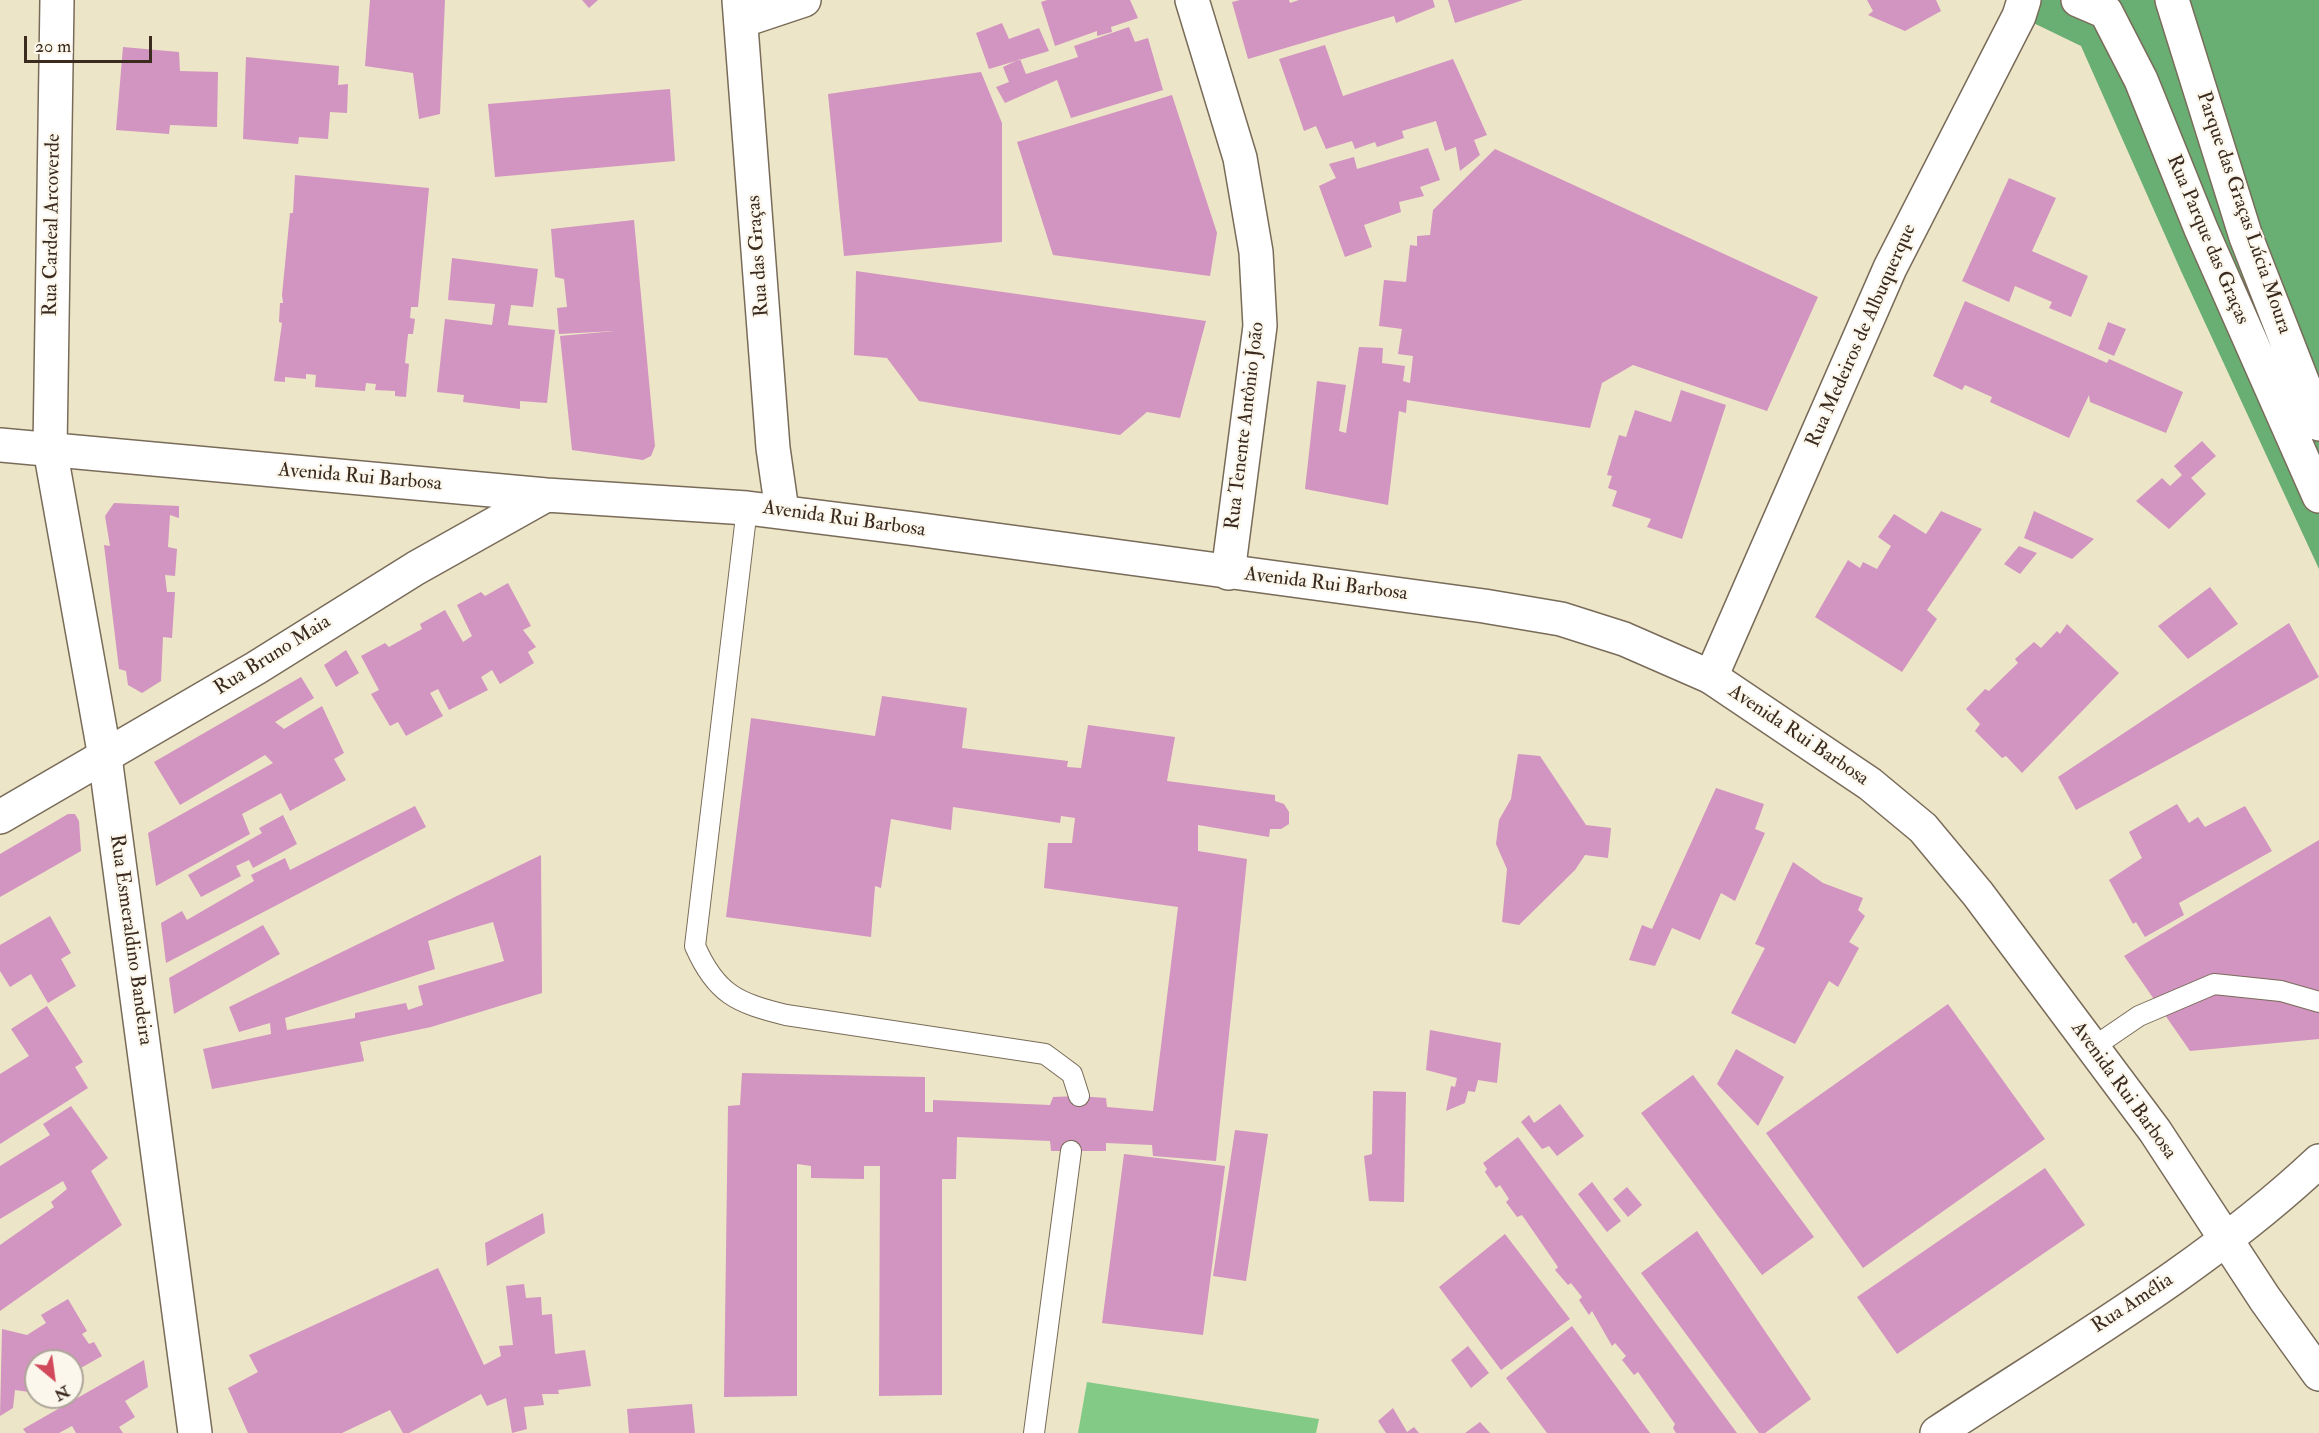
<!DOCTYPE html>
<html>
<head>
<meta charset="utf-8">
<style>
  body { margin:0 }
  #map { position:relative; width:2319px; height:1433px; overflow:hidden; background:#ede5c7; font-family:"IM FELL Double Pica",serif }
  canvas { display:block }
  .north { position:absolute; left:24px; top:1349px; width:60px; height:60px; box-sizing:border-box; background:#fbf7ec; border:2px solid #aea59a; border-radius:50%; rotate:151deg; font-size:16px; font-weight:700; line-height:24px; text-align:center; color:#3b2a1e }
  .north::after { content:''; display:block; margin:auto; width:21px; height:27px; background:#d1495b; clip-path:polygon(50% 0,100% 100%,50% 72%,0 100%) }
  .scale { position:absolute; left:24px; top:36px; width:128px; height:27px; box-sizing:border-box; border:3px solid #3b2a1e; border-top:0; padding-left:8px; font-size:18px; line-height:21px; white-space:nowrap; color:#3b2a1e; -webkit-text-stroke:4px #fbf7ec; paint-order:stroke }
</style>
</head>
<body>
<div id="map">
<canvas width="2319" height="1433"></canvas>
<div class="north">N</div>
<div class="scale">20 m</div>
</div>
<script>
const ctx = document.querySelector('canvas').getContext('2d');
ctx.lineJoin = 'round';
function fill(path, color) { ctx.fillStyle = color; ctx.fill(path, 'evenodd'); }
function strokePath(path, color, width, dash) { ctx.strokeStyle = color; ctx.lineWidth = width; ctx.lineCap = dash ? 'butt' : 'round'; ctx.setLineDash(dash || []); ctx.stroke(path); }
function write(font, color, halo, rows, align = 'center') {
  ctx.font = font + ' "IM FELL Double Pica",serif'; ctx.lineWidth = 4.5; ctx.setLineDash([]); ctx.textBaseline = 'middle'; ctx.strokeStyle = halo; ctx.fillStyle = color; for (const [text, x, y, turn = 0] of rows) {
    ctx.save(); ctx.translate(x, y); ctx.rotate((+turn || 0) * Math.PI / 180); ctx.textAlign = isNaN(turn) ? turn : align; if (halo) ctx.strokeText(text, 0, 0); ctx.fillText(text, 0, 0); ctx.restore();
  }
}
fill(new Path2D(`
  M1087,1382l232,37 -3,14h-238z`), '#82ca86');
fill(new Path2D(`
  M2012,0h307v569l-138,-298 -100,-225 -62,-30z`), '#69ae73');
fill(new Path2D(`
  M370,0h75l-5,114 -21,5 -6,-46 -48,-7z
  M582,0h16l-9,8z
  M1047,0h83l8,18 -27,9 1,5 -15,4v-5l-42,15 -14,-44z
  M1240,0h49l1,3 9,-3h134l2,7 -39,16 -2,-7 -146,43 -16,-57z
  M1448,0h75l-68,23z
  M1867,0h69l5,11 -36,20 -37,-16 5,-4z
  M1002,23l7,16 30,-11 10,23 -60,18 -13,-36z
  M1129,27l6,15 13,-4 15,52 -92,28 -14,-38 -52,23 -9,-16 13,-5 -6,-15 17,-8 6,15 52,-17 -4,-11z
  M1325,45l18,51 110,-37 34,76 -13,5 6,15 -20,16 -4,-24 -11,4 -9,-30 -34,10 2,7 -27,9 -2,-5 -20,7 -3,-8 -26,8 -10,-23 -12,5 -25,-72z
  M123,47l56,5 1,19 38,1 -1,55 -47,-2 -1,9 -53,-4z
  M246,57l93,9 -1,19 10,-1 -1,29 -17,-1 -2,27 -29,-2 -1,7 -55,-5z
  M981,72l21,51v119l-158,14 -16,-162z
  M670,89l5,72 -180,16 -7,-73z
  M1172,95l45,138 -7,43 -157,-21 -36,-113z
  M1428,148l12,32 -20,7 4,9 -25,6 2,10 -37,13 8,22 -27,10 -26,-71 17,-8 -7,-14 25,-7 3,12z
  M1495,149l323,148 -51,114 -134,-46 -31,18 -12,45 -183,-28 -1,13 -7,-2 -11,94 -83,-16 12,-108 29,4 -7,46 7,2 13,-86 24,1 -1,15 23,3 -2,15 7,2 3,-27 -15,-2 4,-25 -23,-3 5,-46 22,2 4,-37 7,1v-10l13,-1 3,-25z
  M295,175l134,13 -11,119h-7l-1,11 5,1 -2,15h-5l-3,29 4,1 -3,33 -11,-1v-5l-20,-1 1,-6 -10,-1 -1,8 -50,-4 1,-12 -10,-1v5l-21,-2v5l-11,-1 8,-58 -3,-1 1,-19h3l-1,-8 8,-82h3z
  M2009,178l47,20 -24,53 56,25 -17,41 -22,-9 3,-6 -37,-16 -6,16 -47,-21z
  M634,220l21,226 -4,10 -8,4 -71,-10 -12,-114 55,-5 -56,3 -2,-26 10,-1 -3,-28 -9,-2 -4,-48z
  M452,258l86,11 -5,38 -22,-2 -3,20 47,5 -8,73 -27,-2v8l-57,-7 1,-7 -27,-3 8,-73 47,6 3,-21 -47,-4z
  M856,271l350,50 -26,97 -33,-6 -27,23 -201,-34 -32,-43 -33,-3z
  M1965,301l142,62 2,-4 74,33 -17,41 -76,-31 -1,-7 -20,43 -79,-36 2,-5 -27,-12 -3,5 -29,-14z
  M2108,322l18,7 -12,27 -16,-7z
  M1681,390l45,15 -44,134 -35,-12 4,-8 -39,-13 5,-15 -9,-3 4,-12 -5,-1 12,-40 7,2 9,-27 36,12z
  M2202,441l14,15 -25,22 15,16 -37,35 -33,-28 26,-23 8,8 12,-11 -8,-9z
  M114,503l65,3v12l-9,-3 -2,32 9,2 -2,27 -10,-1 2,17h8l-3,46 -9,-1 -2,44 -19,12 -14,-8 -2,-14 -7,-2 -15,-124 6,1 -5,-30z
  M1941,511l41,18 -55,81 10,9 -35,53 -87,-55 33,-57 12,8 3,-6 14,7 14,-23 -13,-9 16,-23 32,20z
  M2034,511l60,28 -22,20 -48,-21z
  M2019,546l18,7 -17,21 -16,-10z
  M508,583l23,43 -8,4 13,17 -8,5 6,11 -34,21 -8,-14 -11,7 7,13 -39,20 -11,-21 -8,4 13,23 -37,20 -8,-14 -8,4 -19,-32 8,-4 -18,-34 24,-13 4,4 33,-18 -2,-5 25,-14 18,32 9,-6 -15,-31 24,-13 4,4z
  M2210,587l28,37 -50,35 -30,-33z
  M2289,623l30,54 -243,133 -18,-33z
  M2067,624l52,49 -97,100 -16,-17 -4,2 -27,-27 5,-7 -14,-15 19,-20 4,2 29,-28 -3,-4 19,-17 7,6 16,-17 3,3z
  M346,650l13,23 -23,14 -12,-22z
  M301,677l13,21 -39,24 9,7 38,-23 22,47 -10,6 12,21 -56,31 -9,-18 -39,21 8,20 -94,52 -8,-53 125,-70 -8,-8 -85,50 -26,-43z
  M882,696l85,12 -5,40 106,13 -1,6 14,1 7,-43 87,12 -8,44 108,14v6l9,3 5,8v12l-8,5h-11l-1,8 -71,-12v26l49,8 -31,302 -63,-5 -1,-11 -46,-2v8h-55l-1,-10 -93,-4 -1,42h-14v216l-63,1 1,-230h-16v13l-53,-1v-12l-14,-2v232l-73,1 4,-291 12,-1 2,-32 183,4v35h8v-12l117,5 3,-8 26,-1 27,2 1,9 46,4 25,-204 -134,-19 4,-45h24l3,-25 -14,-2 -1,7 -107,-16 -2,23 -60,-11 -10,69 -6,-2 -4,51 -145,-20 25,-199 124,18z
  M1518,754l22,2 46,69 25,3 -3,30 -23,-3 -10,15 -56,55 -17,-3 5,-53 -11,-25 3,-24 12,-21z
  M1716,788l48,16 -9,25 10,4 -30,68 -14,-8 -21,47 -28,-12 -17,38 -26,-6 13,-35 10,4z
  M2177,804l12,19 9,-6 7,10 40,-21 27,45 -93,52 5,12 -39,22 -9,-15 -3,2 -24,-44 33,-22 -13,-26z
  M415,806l11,21 -260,136 -5,-40 21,-12 5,9 67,-39 -3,-6 34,-17 5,12z
  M68,814h7l4,7 2,30 -81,46v-43z
  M283,815l14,29 -44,24 -4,-8 -13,6 5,10 -40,21 -13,-22 74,-42 -3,-5z
  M2319,840v199l-129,12 -66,-95z
  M541,855l1,138 -111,34 -71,15 4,19 -152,28 -9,-40 68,-15 -1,-11 -31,9 -10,-25zM493,922l11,39 -86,25 5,19 -15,5 -2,-7 -51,10v5l-68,12 -2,-12 150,-49 -7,-28z
  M1793,862l30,21 40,15 -5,12 7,6 -16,26 10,6 -21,39 -9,-6 -34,63 -64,-31 34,-65 -10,-4z
  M50,916l21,37 -10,6 15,27 -28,17 -17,-29 -21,13 -10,-16v-26z
  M263,925l17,29 -106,60 -5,-36z
  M1948,1004l97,135 -182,129 -97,-135z
  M47,1006l36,56 -8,5 13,21 -88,56v-70l29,-18 -18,-27z
  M1430,1030l71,13 -4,40 -19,-3 -3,12 -7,-1 -3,12 -19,8 5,-25 4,1 2,-9 -31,-8z
  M1736,1049l48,28 -26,49 -41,-42z
  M1693,1075l121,162 -52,38 -121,-162z
  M1373,1091l33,1 -2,110 -35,-1 -5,-45 8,-2z
  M1560,1104l24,32 -27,20 -8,-10 -7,3 -21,-27 8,-7 5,8z
  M71,1106l37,52 -17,13 31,54 -122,86v-66l54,-38 -3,-5 16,-13 -4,-8 -63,38v-53l50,-31 -7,-11z
  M1235,1130l33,4 -22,147 -33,-5z
  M1518,1137l219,296h-61l-3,-5 2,-4 -37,-52 -4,3 -12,-15 4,-4 -11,-13 -3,3 -20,-35 -3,4 -10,-15 3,-3 -11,-14 -3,2 -13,-15 3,-3 -36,-52 -5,2 -11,-15 3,-3 -9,-14 -4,3 -11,-16 2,-3 -4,-6z
  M1124,1154l101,12 -22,169 -101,-12z
  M2045,1168l40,57 -188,129 -40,-57z
  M1592,1182l29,39 -14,11 -29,-38z
  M1627,1187l15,18 -14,12 -15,-18z
  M543,1213l2,20 -58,33 -2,-23z
  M1697,1231l114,168 -46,34h-6l-118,-160z
  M1505,1234l65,85 -69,51 -62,-83z
  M438,1268l46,97 17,-9 -2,-10 14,-1 -7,-59 18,-2 2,14 15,-1 1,18 10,-1 3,40 30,-4 6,36 -33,4 1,4h-17l2,11 -20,2 3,22 -15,4 -6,-35 -19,8 -6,-12 -72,39h-6l-13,-23 -48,23h-94l-20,-45 30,-16 -9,-17z
  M68,1299l19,32 -5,3 7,10 5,-2 8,14 -30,17v-12h-36v32l-21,-3 -2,18 -13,8 2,-87 25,6 19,-12 -5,-8z
  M1572,1326l78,107h-103l-41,-55z
  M1468,1346l21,27 -18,15 -20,-28z
  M144,1360l4,27 -23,14 10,16 -16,10 4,6h-47l-4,-7 -13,7h-33l-3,-4z
  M692,1404l3,29h-66l-2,-24z
  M1393,1408l14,24 7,-5 5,6h-33l-8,-12z
  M1480,1422l10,11h-25z`), '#d294c0');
const lane = new Path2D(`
  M747,508l-52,438c21,48 42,57 91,69l259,39 27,20 7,22
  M2092,1048l47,-32 75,-32 67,7 38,11
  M1034,1433l37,-282`);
const street = new Path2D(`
  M1192,0l48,158 16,94 4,74 -32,247
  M2078,0l28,12 35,68 60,149 118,267
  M2172,0l74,237 73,187
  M741,21l63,-21
  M50,449l55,308 90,676
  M1711,677l179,-409 129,-252 5,-16`);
const secondary = new Path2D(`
  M739,0l34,448 9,63
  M0,445l546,50 201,13 168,21 569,77 77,13 63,20 87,38 159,107 53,44 55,66 177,237 110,168 54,75
  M50,449l7,-449
  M0,817l256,-149 160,-100 130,-73
  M1937,1433c130,-86 268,-165 382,-272`);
strokePath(lane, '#796b59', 22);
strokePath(street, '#796b59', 36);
strokePath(secondary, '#796b59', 36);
strokePath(lane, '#fff', 20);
strokePath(street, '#fff', 33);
strokePath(secondary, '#fff', 33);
write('20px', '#3b2a1e', '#fbf7ec', [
  ["Parque das Graças Lúcia Moura",2243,213,71],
  ["Rua Cardeal Arcoverde",53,225,-89],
  ["Rua Parque das Graças",2207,240,67],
  ["Rua das Graças",759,256,-94],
  ["Rua Medeiros de Albuquerque",1862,336,-66],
  ["Rua Tenente Antônio João",1246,426,-83],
  ["Avenida Rui Barbosa",360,478,5],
  ["Avenida Rui Barbosa",844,520,8],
  ["Avenida Rui Barbosa",1326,585,7],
  ["Rua Bruno Maia",273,656,-32],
  ["Avenida Rui Barbosa",1798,736,34],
  ["Rua Esmeraldino Bandeira",130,940,82],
  ["Avenida Rui Barbosa",2123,1091,54],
  ["Rua Amélia",2133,1304,-33]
]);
</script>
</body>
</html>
